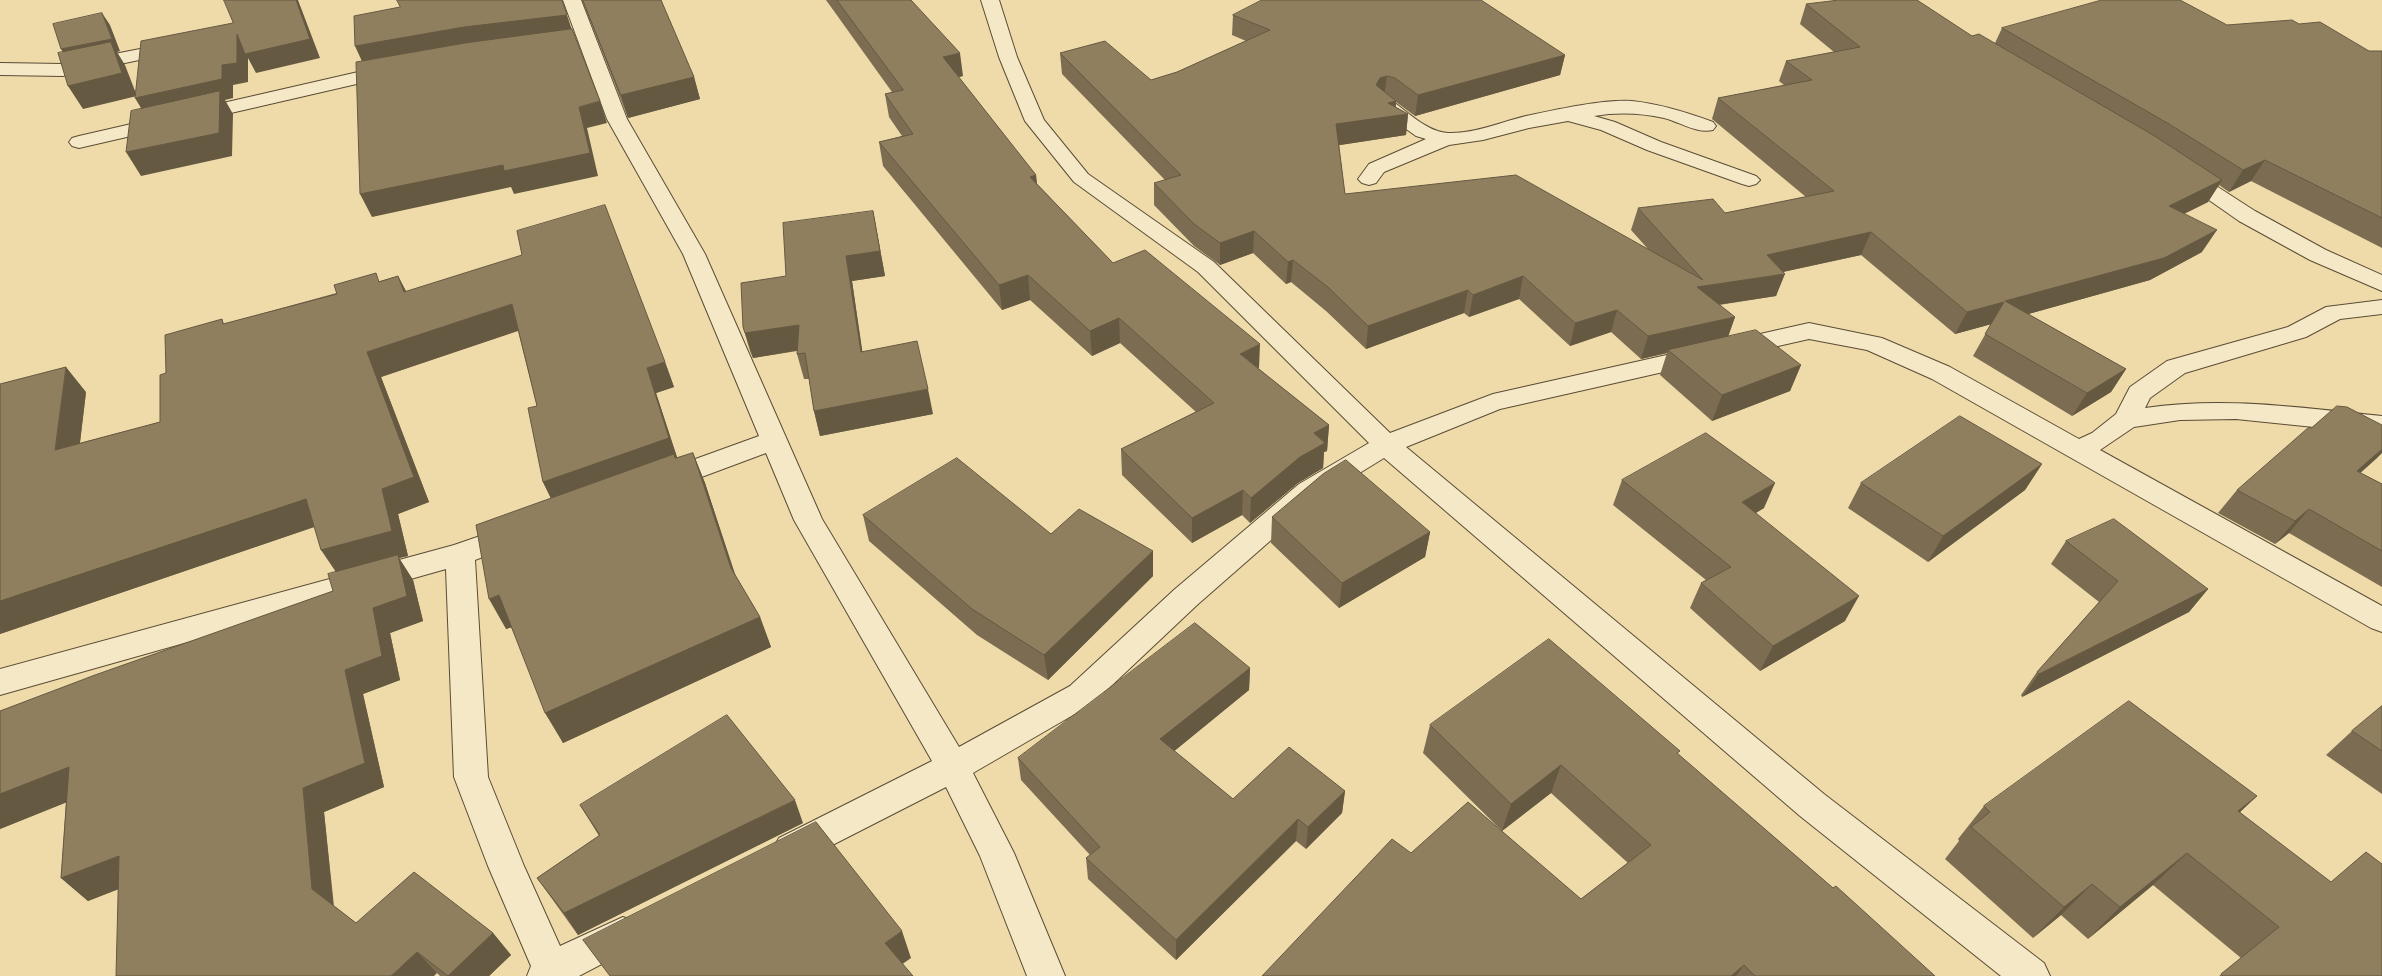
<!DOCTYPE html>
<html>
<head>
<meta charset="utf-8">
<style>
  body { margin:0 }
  canvas { display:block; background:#eedba9 }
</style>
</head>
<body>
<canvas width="2382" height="976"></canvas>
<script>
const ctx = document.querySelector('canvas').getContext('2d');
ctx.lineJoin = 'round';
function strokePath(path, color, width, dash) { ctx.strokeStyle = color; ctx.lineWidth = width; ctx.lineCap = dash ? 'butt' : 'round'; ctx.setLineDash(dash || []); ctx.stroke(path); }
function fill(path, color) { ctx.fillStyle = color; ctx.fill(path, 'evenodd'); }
const minor = new Path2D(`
  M563,0h18l46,119 78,135 117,265 137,228 111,-61 105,-97 124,-105 70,-41 -171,-171 -124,-90 -49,-61 -26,-64 -18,-57h18l18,57 27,63 44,54 126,88 176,171 103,-39 316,-71 73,15 68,29 129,72 13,-6 24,-19 14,-27 37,-26 121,-34 38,-20 56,-7v14l-42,5 -34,18 -121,36 -35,25 -5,10c80,-12 158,0 237,8v18l-146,-15 -56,1 -46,7 -34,23 282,156v26l-11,-4 -439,-249 -65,-29 -58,-11 -309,70 -94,38 418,347 220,169 6,13h-49l-201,-160 -416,-358 -65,40 -122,107 -105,99 -119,69 41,80 51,123h-38l-47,-120 -34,-69 -143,73 -12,5 -12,-5 -6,-11 6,-11 153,-77 -138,-241 -28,-67 -102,38 -10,-3 -4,-7 4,-7 105,-38 -76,-182 -76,-135z
  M176,42l6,1 3,4 -3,4 -119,25 -63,-1v-12l63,1z
  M393,64l7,2 2,4 -2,4 -321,74 -7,-2 -3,-4 3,-4 7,-2z
  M1385,99l7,2c16,11 35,31 56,32 26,1 53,-11 78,-17 28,-6 78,-17 106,-15 28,3 54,11 81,21l3,4 -3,4c-16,4 -33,-8 -49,-12 -23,-5 -46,-6 -70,-2l21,6 46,20 95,34 4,4 -4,4 -7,2 -7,-2 -95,-34 -46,-20 -33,-9 -39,7 -46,12 -34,5 -65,27 -8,11 -7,2 -7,-2 -4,-4 11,-15 57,-25 -10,-3 -38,-27 -3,-4 3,-4z
  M2183,167l7,2 65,42 71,39 56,25v16l-72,-31 -71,-39 -63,-44 -3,-4 3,-4z
  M515,524l10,3 4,7 -4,7 -50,19 13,217 36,89 36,80 63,-29 13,5 5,12 -5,12 -57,30h-52l4,-10 -43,-100 -34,-89 -8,-208 -446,126v-26l454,-124z`);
strokePath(minor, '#5b4c35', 2);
fill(minor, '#f4e8c7');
fill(new Path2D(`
  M582,0h79l33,77 6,22 -72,19z
  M826,0h85l52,76 -5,1 78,98 1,9 76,79 146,106 70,56 -2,26 -3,1 -1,16 -25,15 -48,40 -8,-8 -50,28 -70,-68 -1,-26 75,-37 -76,-69 -28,13 -62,-56 -28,10 -119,-144 -4,-24 23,-6 -13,-19 -4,-23 7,-2z
  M1806,4l166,32 23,7 7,-15 225,-3 72,-1 70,27h13v197l-131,-67 -22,11 -10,-7 -11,17 -24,12 18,38 -52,28 -122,34 98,55 -15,23 -39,24 -99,-60 18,-32 -36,10 -94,-79 -78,17 -7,24 -57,9 16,12 -7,19 73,29 -11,26 -78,30 -52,-46 7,-22 -26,6 -30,-27 -41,14 -51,-47 -50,18 -5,-4 -98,36 -40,-38 -35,-29 -5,2 -33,-31 -33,12 -26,-19 -40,-41v-22l11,-3 -103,-106 -2,-21 91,27 26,-8 69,-31 -14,-6 1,-20 332,40 -5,20 -145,41 -19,-14v5l12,7 -2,21 -67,10 6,49 303,55 -17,-19 7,-22 87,5 81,-16 -94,-78 6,-21 66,-13 -5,-4 7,-20 48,-9 -34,-28z
  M873,211l12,65 -33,5 10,70 71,63 -113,22 -6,-25 -5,-32h-5l-7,-25v-3l-44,7 -3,-7 -7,-24 43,-51z
  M398,276l8,15 259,71 9,25 -18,6 21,65 16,-5 12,30 29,90 26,44 11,30 -208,96 -52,-116 -5,2 45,-131 -8,-16 -6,-76 -19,-75 -137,46 48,125 -31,12 10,42 -9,2 14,22 10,41 -33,12 10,47 -37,14 21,93 -60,25 10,94 22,17 137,10 18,22 -22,21h-49l-3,-3 -319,-84 -30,12 -27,-23 5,-76 -66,27v-118l333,-120 3,-19 -22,-45 -314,107 86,-242 -6,51 80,-21 6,-49 56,-54 2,5z
  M2378,457l-18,16 22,11v103l-93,-54 -14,11 -57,-31 19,-23z
  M2042,464l-17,26 -97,72 -80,-54 13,-25z
  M1622,480l142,28 -8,5 89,108 -85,50 -70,-63 11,-25 5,-3 -93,-75z
  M863,515l188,19 102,17v25l-105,104 -71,-45 -108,-94z
  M1272,517l158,15 -5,25 -86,51 -68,-65z
  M2066,541l142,48 -19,23 -167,85 -1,-2 16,-23 62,-70 -48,-38z
  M1250,668l-1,22 -75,61 59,48 112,-8 -3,22 -36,36 -10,-8 -120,119 -88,-81 -2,-21 4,-3 -69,-75 -3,-22z
  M2382,706v88l-56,-39 26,-24z
  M1430,725l249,30 256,221h-673l149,-123 170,46 47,-36 -77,-70 -49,38 -79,-78z
  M2257,796l-17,16 142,164h-163l22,-18 -88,-73 -65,54 -27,-24 -28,23 -88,-79 14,-18 -1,-2 26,-33z
  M580,805l223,18 -225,112 -41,-57 62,-42z`), '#7c6d52');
fill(new Path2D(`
  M296,0h2l22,58 -64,15 -8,-15v24l-15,3v13l-8,2 8,14 -1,42 -91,20 -15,-24 21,-34 -12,-20 87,-33 15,-31z
  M562,0l12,36 -209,32 -10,-22z
  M102,13l8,12 10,26 -3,1 8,13 12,31 -54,13 -15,-23v-25l-7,-12z
  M960,53l3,23 -17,4 -3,-23z
  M1565,55l-5,20 -145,41 3,-21z
  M1387,76l-3,21 -8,-12 4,-7z
  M694,77l6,22 -72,19 -7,-23z
  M600,101l7,22 -20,5 11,48 -84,18 -3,-7 -139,30 -12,-23 219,-87z
  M1396,101l-2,15 14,-2 -2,21 -72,11 2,-22 52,-21z
  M2265,160l-14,21 -22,11 14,-22z
  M1036,175l2,24 -8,-22z
  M2222,180l-14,22 -53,26 14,-22z
  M873,211l12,65 -33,5 14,95 -5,-24 -15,-96z
  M2217,230l-15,22 -52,28 -157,44 12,-23z
  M1254,231l-1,22 -33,12v-22z
  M1871,232l-10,23 -102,22 8,-22z
  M1293,260l-2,22 -5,2 2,-22z
  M1785,274l-9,22 -87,13 8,-22z
  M1028,275l2,25 -28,10 -3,-25z
  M398,276l13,25 -7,-9z
  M1523,276l-4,23 -50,18 4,-22z
  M1468,290l-4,23 -98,36 2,-23z
  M2004,302l-12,22 -37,10 12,-22z
  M512,304l11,25 -142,48 48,125 -31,12 10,42 -9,2 14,22 10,41 -33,12 10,47 -37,14 21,93 -60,25 10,100 -22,-23 -9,-101 42,-118 28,-62 -35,-33 -17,-25 61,-61 -15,-137z
  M1617,310l-6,22 -41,14 5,-23z
  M1735,317l-8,23 -59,10 -1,3 -26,6 7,-23z
  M1119,318l1,25 -28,13 -2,-25z
  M799,325l7,24 -53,9 -8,-25z
  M1260,344l-1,25 -19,-15z
  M665,362l9,25 -18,6 23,70 -124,44 -12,-25 104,-114z
  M1801,365l-11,26 -78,30 10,-26z
  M66,367l20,25 -10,83 -21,-25z
  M2126,369l-15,23 -39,24 15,-23z
  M928,389l5,25 -113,22 -6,-25z
  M1329,425l-2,26 -3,1 -1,16 -25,15 -48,40 1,-25 63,-65z
  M2382,449v4l-4,4 -41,37 20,-23z
  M693,453l12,30 38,115 -12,-30z
  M2042,464l-17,26 -97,72 15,-26z
  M1775,483l-11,25 -33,19 11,-25z
  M1243,490l-1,25 -50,28v-25z
  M306,499l17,25 -323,110v-33z
  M2309,509l-20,24 -14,11 20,-23z
  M1430,532l-5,25 -86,51 3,-25z
  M1153,551v25l-105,104 -4,-25z
  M2208,589l-19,23 -167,85 17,-23z
  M499,595l17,31 -10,3 -17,-30z
  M1859,596l-14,25 -85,50 13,-25z
  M760,617l11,30 -208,96 -18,-30z
  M1250,668l-1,22 -88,72 -1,-23z
  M1561,765l-10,28 -49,38 9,-27z
  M69,767l26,24 -95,38v-35z
  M1345,791l-3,22 -36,36 2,-22z
  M2257,796l-35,33 16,-18z
  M795,800l8,23 -225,112 -14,-22z
  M1298,819l-2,22 -120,119v-20z
  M2187,853l-34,32 -65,54 32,-32z
  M119,856l26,23 -57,22 -27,-23z
  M2092,884l-31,31 -28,23 31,-31z
  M902,931l9,27 -17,12 -9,-27z
  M493,933l18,22 -22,21h-41z
  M417,952l20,21 -3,3h-43z
  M1744,965l-8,11h-5z`), '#655942');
const building = new Path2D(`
  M224,0h72l14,39 -65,15 -8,-20v29l-15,2v14l-87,19 6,-57 92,-18z
  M397,0h165l5,15 -103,12 -109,19 -1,-30 46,-9z
  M583,0h78l33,77 -73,18z
  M837,0h74l49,53 -17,4 93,118 -6,2 83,86 32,-13 115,94 -20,10 89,71 -15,8 11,10 -25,14 -49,41 -8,-8 -51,28 -71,-69 93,-46 -95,-85 -29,13 -62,-56 -29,10 -120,-143 34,-8 -28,-40 18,-4z
  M1262,0h219l84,55 -147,40 -23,-17 -8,-2 -7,2 -4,7 20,16 -8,2 20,11 -72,10 9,70 171,-19 187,105 -65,-72 75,-9 12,14 109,-22 -116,-93 94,-18 -26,-19 74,-14 -54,-43 33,-4h78l55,36 7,-2 174,101 69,45 -53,26 48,24 -53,28 -159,43 121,68 -39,24 -102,-59 19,-32 -37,10 -96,-80 -104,23 18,19 -88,13 38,30 -87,19 -31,-26 -42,13 -52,-47 -50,19 -5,-5 -100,36 -39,-38 -36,-28 -5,2 -34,-31 -34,12 -26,-19 -40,-41 27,-8 -121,-122 45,-12 46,39 26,-8 93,-42 -37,-15z
  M2102,0h78l47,25 65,-5 7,4 21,-2 49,29h13v167l-117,-58 -22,10 -74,-46 -167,-96z
  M102,13l10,26 -51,10 -8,-25z
  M572,29l28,72 -21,6 11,46 -86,18 -1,-6 -143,29 -4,-132 109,-19z
  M111,42l11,31 -54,13 -10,-33z
  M220,91l-1,42 -93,19 5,-41z
  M605,205l60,157 -18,6 22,70 -126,44 -15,-74 9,-2 -25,-102 -145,48 47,125 -32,12 10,42 -71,19 -15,-51 -306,102v-217l66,-17 -11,83 105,-28v-47l6,-2 -1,-38 57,-16 1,5 114,-30 -3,-9 42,-12 3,9 19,-6 6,16 118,-37 -5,-24z
  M873,211l7,40 -34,5 15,96 56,-11 11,48 -114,22 -9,-58 -8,1 2,-29 -54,8 -2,-6 -2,-44 45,-7 -3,-53z
  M1756,330l45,35 -79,30 -54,-45z
  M2337,406l10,1 35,18v24l-25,22 25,13v67l-73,-42 -14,12 -58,-31 72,-63 2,1z
  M1960,416l82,48 -99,72 -82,-53z
  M1706,433l69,50 -33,19 117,94 -86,50 -72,-63 30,-16 -109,-87z
  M693,453l38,115 29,49 -215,96 -46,-118 -10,4 -13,-74 198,-71 1,4z
  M957,458l94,76 28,-25 74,42 -109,104 -72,-46 -109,-94z
  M1346,460l84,72 -88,51 -70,-66 51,-43z
  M2114,519l94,70 -169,85 -2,-2 81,-91 -52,-40z
  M398,555l9,41 -34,12 9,48 -37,14 20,93 -62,25 9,101 44,34 58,-51 79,61 -45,43 -31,-24 -26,24h-275l3,-120 -58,22 8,-111 -69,27v-83l95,-36 238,-84 -5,-17z
  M1195,623l55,45 -90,71 73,60 56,-52 56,44 -37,36 -10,-8 -122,121 -90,-82 14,-11 -82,-89z
  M1549,639l131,112 -3,2 156,135 3,-2 99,90h-180l-11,-11 -13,11h-469l130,-137 19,14 57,-51 113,97 70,-54 -90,-80 -50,39 -81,-79z
  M2129,701l128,95 -19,15 93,71 35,-30 16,12v112h-159l-2,-2 58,-47 -92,-74 -67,54 -28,-23 -28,23 -93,-80 19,-15 -6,-6z
  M2382,706v45l-30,-20z
  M727,715l68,85 -231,113 -27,-35 63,-43 -20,-30z
  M816,822l86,109 -17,12 28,33h-303l-27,-36z`);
fill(building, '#907f5f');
strokePath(building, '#655942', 1);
</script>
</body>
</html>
